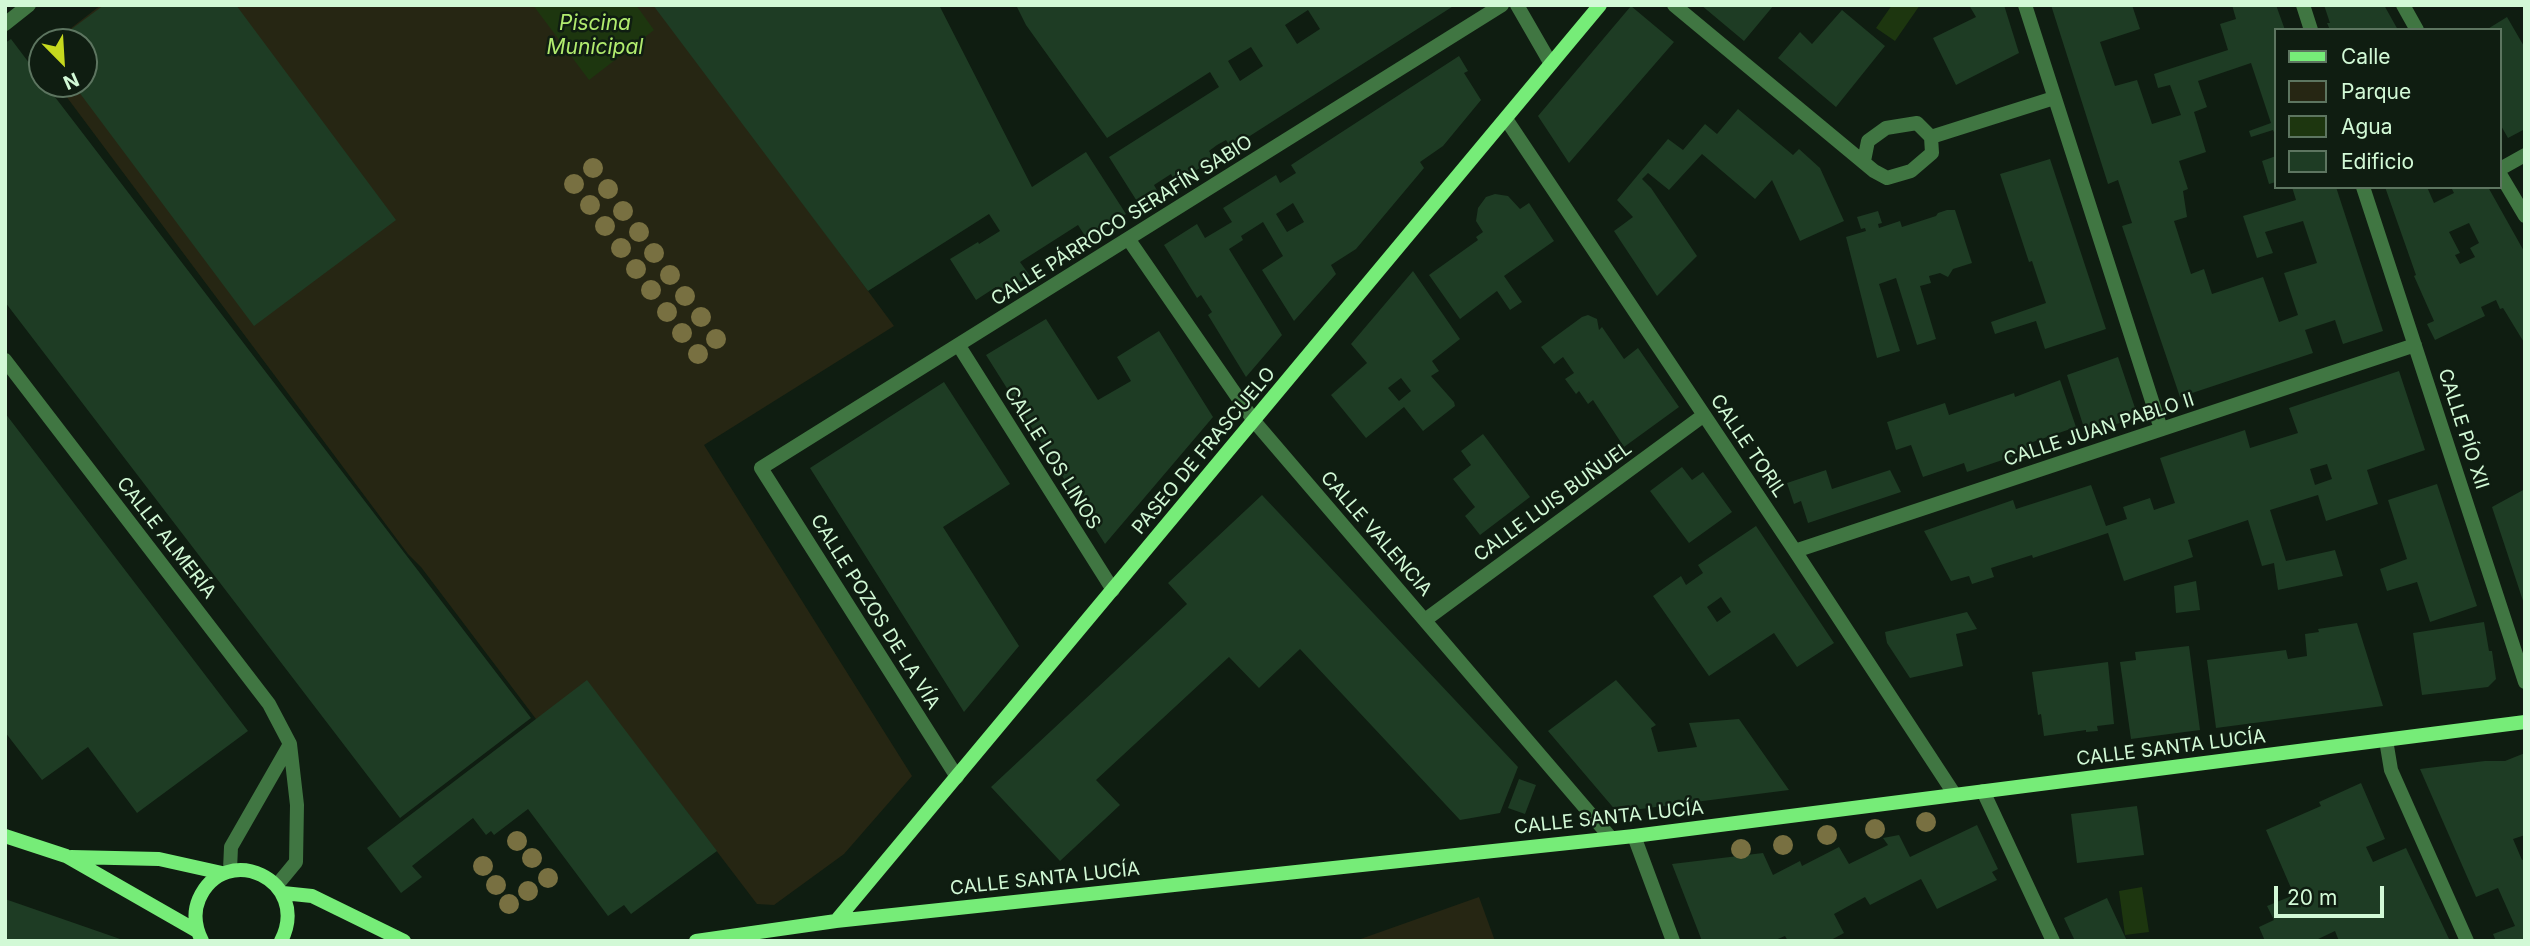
<!DOCTYPE html>
<html>
<head>
<meta charset="utf-8">
<style>
  body { margin:0 }
  #map { position:relative; width:2530px; height:946px; overflow:hidden; background:#0f1d11; font-family:Inter,sans-serif }
  canvas { display:block }
  .frame { position:absolute; inset:0; border:7px solid #d2f9d6; pointer-events:none }
  .legend { position:absolute; left:2274px; top:28px; width:228px; height:161px; box-sizing:border-box; background:#0f1d11; border:2px solid #5d7560; margin:0; padding:9px 12px; list-style:none; font-size:21px; color:#d2f9d6 }
  .legend li { display:flex; align-items:center; gap:14px; height:35px }
  .legend b { width:35px; border:2px solid #5d7560 }
  .north { position:absolute; left:28px; top:28px; width:70px; height:70px; box-sizing:border-box; background:#0f1d11; border:2px solid #5d7560; border-radius:50%; rotate:156deg; font-size:19px; font-weight:700; line-height:28px; text-align:center; color:#d2f9d6 }
  .north::after { content:''; display:block; margin:auto; width:24px; height:32px; background:#c6d81e; clip-path:polygon(50% 0,100% 100%,50% 72%,0 100%) }
  .scale { position:absolute; left:2274px; top:886px; width:110px; height:32px; box-sizing:border-box; border:4px solid #d2f9d6; border-top:0; padding-left:9px; font-size:21px; line-height:24px; white-space:nowrap; color:#d2f9d6; -webkit-text-stroke:5px #0f1d11; paint-order:stroke }
</style>
</head>
<body>
<div id="map">
<canvas width="2530" height="946"></canvas>
<div class="frame"></div>
<ul class="legend">
<li><b style="height:9px;background:#76ec78"></b>Calle</li>
<li><b style="height:19px;background:#262613"></b>Parque</li>
<li><b style="height:19px;background:#1d360f"></b>Agua</li>
<li><b style="height:19px;background:#1e3c24"></b>Edificio</li>
</ul>
<div class="north">N</div>
<div class="scale">20 m</div>
</div>
<script>
const ctx = document.querySelector('canvas').getContext('2d');
ctx.lineJoin = 'round';
function fill(path, color) { ctx.fillStyle = color; ctx.fill(path, 'evenodd'); }
function strokePath(path, color, width, dash) { ctx.strokeStyle = color; ctx.lineWidth = width; ctx.lineCap = dash ? 'butt' : 'round'; ctx.setLineDash(dash || []); ctx.stroke(path); }
function write(font, color, halo, rows, align = 'center') {
  ctx.font = font + ' Inter,sans-serif'; ctx.lineWidth = 5; ctx.setLineDash([]); ctx.textBaseline = 'middle'; ctx.strokeStyle = halo; ctx.fillStyle = color; for (const [text, x, y, turn = 0] of rows) {
    ctx.save(); ctx.translate(x, y); ctx.rotate((+turn || 0) * Math.PI / 180); ctx.textAlign = isNaN(turn) ? turn : align; if (halo) ctx.strokeText(text, 0, 0); ctx.fillText(text, 0, 0); ctx.restore();
  }
}
fill(new Path2D(`
  M101,5h555l238,321 -190,119 208,331 -68,78 -70,51 -17,-1 -116,-152 -105,-33 -115,-152 -13,-13 -351,-470h27v-42h-31z
  M1479,897l16,44h-140z`), '#262613');
fill(new Path2D(`
  M533,5h103l18,25 -65,50z
  M1892,5h28l-25,36 -19,-13z
  M2142,887l7,45 -24,3 -6,-44z`), '#1d360f');
fill(new Path2D(`
  M104,5h132l160,215 -142,106 -181,-242h11v-42h-30z
  M653,5h286l93,182 54,-35 40,62 -39,25 -9,-14 -58,37 10,14 -29,19 -5,-8 -20,13 -26,-41 28,-17 1,2 21,-13 -11,-17 -121,77z
  M1016,5h439l-224,143 -5,-8 -9,5 -8,6 5,8 -38,24 -5,-9 -17,11 5,9 -19,12 -31,-49 110,-70 -9,-15 -103,66 -81,-113zM1308,10l12,19 -23,15 -12,-19zM1251,47l12,19 -23,15 -12,-20z
  M1701,5h73l-30,36z
  M1969,5h35l15,48 -63,32 -23,-47 43,-21z
  M2051,5h81l8,24 -40,13 15,44 22,-6 15,44 29,-9 -11,-30 -12,3 -4,-14 74,-24 -8,-26 16,-5 -4,-14h44l9,25h-9v107l-3,-7 -22,7 -2,-6 22,-8 -20,-60 -53,18 9,26 -13,5 12,40 -27,9 9,28 -5,2 4,26 -13,4 17,53 13,-5 8,25 51,-17 16,45 19,-7 -14,-42 33,-10 -14,-42 -38,11 8,21 -16,5 -14,-42 53,-16 -4,-13h44l47,144 -40,13 -8,-24 -30,10 8,23 -133,44 -58,-171 10,-3 -14,-43 -10,4z
  M2324,5h60l14,25h-68l-3,-7h3z
  M1631,6l43,36 -105,121 -31,-47z
  M1842,10l43,36 -49,61 -58,-49 22,-26 12,12z
  M2507,17l18,31v81l-17,9 -8,-14v-94h-14z
  M11,39l31,41v4h3l486,634 -131,100 -395,-516v-259z
  M1459,56l9,15 -4,2 17,27 -38,46 -23,16 4,6 -68,81 -25,16 5,9 -42,47 -32,-51 21,-14 -20,-34 -22,14 2,4 -14,9 53,86 -36,42 -38,-62 4,-3 -11,-17 -4,3 -33,-53 33,-21 8,14 27,-16 -9,-14 53,-33 4,8 16,-10 -5,-8zM1293,203l11,19 -17,10 -11,-18z
  M1738,109l55,46 6,-6 21,19 24,53 -44,20 -28,-61 -17,19 -53,-45 -33,36 -21,-17 -6,6 9,9 46,68 -40,40 -43,-65 19,-14 -16,-17 51,-61 15,11 22,-26 12,10z
  M2276,156v26l-7,2 -7,-23z
  M2050,159l56,170 -61,20 -9,-28 -41,13 -4,-12 55,-19 -14,-42 -3,1 -29,-88z
  M2385,187h42l7,16 20,-10 -3,-6h37l37,66v91l-22,-36 -3,1 -4,-9 -15,7 4,9 -50,24 -8,-16 7,-3 -20,-45 2,-1zM2469,223l10,20 -9,5 5,9 -15,7 -5,-9 5,-2 -11,-21z
  M1495,194l13,2 12,13 9,-6 25,38 -50,35 18,26 -12,8 -13,-19 -37,28 -31,-44 49,-35 -2,-3 7,-5 -7,-11 2,-13 8,-11z
  M1947,210h8l17,53 -19,6 -5,8 -8,-4 -11,3 2,7 -11,3 16,53 -19,6 -21,-67 -17,6 21,67 -23,7 -31,-121 20,-6 -1,-3 -4,1 -4,-12 21,-6 4,12 -4,1 1,4 21,-7 2,6 34,-11 2,-3z
  M1413,271l47,68 -28,22 7,10 -8,5 23,26 1,4 -32,25 -19,-24 -38,31 -35,-43 36,-32 -16,-19zM1401,378l10,13 -12,10 -11,-13z
  M1588,315l9,4 2,11 3,-3 22,32 14,-11 41,59 -55,40 -31,-47 -5,4 -9,-13 -3,3 -11,-15 9,-6 -11,-16 -9,7 -13,-17 41,-30z
  M1046,319l52,81 33,-19 -14,-24 42,-26 54,86 -108,127 -119,-189z
  M2118,357l20,60 -52,17 -19,-59z
  M2399,371l26,79 -58,20 11,34 -52,17 -8,-26 -48,15 16,51 49,-11 8,26 -65,14 -4,-27 -12,3 -14,-46 -60,20 5,17 -69,24 -16,-48 -75,25 -1,-3 -41,13 3,9 -22,7 -3,-8 -18,5 -27,-50 89,-31 3,9 75,-24 15,41 21,-7 -4,-12 27,-9 4,12 21,-7 -15,-45 85,-28 5,18 48,-15 -9,-25zM2327,464l5,15 -17,6 -5,-16z
  M2060,380l16,47 -46,16 2,7 -65,22 -3,-9 -41,14 -12,-32 -15,5 -9,-28 58,-19 4,12 65,-22 1,4z
  M944,382l66,102 -67,43 76,119 -55,66 -154,-244z
  M5,413l243,318 -111,82 -49,-66 -46,33 -37,-48z
  M1483,434l47,63 -50,38 -15,-19 10,-9 -22,-28 18,-14 -10,-14z
  M1682,467l10,13 11,-8 29,40 -43,31 -39,-52z
  M1826,470l6,19 58,-19 11,22 -93,31 -7,-22 -7,3 -7,-21z
  M2437,484l40,122 -47,16 -13,-40 -30,9 -7,-22 27,-10 -19,-59z
  M2525,489v115h-1l-32,-97z
  M1262,495l256,272 -18,46 -40,7 -160,-171 -41,39 -30,-31 -133,123 24,25 -60,56 -69,-74 196,-183 -19,-21z
  M1756,526l78,117 -37,24 -23,-34 -65,43 -56,-80 28,-20 5,9 17,-12 -5,-8zM1721,597l10,15 -14,10 -10,-15z
  M2196,581l4,29 -24,3 -2,-27z
  M1967,612l10,17 -21,5 7,32 -53,12 -23,-35 -2,-11z
  M2484,622l5,29h3l4,28 -8,8 -66,8 -9,-62z
  M2357,623l26,83 -167,22 -9,-68 79,-10 2,9 19,-3 -2,-22 14,-2 -1,-3z
  M2189,646l11,84 -69,9 -11,-77 16,-2 -1,-8z
  M2108,662l6,62 -17,2 1,5 -12,1v-2l-42,6 -3,-22 -3,1 -6,-43z
  M587,680l130,171 -86,63 -7,-9 -16,11 -80,-107 -34,26 -3,-4 -5,4 -13,-17 -61,48 10,11 -21,16 -34,-45z
  M1616,680l40,45 -5,3 7,24 39,-5 -8,-24 50,-4 50,71 -172,22 -69,-81z
  M2525,753v82l-12,4 9,21 3,-1v82h-29l-3,-7 22,-8 -17,-38 -22,9 -56,-128 65,-8h20z
  M1519,779l17,6 -11,29 -17,-6z
  M2361,783l24,56 -19,8 7,15 33,-14 44,93h-111l-4,-10 -21,10h-49l-6,-14 15,-7 -7,-14 27,-11 -28,-65 55,-24 -2,-4z
  M2137,806l7,49 -67,8 -6,-49z
  M1977,825l21,44 -6,3 5,8 -60,29 -16,-30 -51,26 -5,-8 -31,17 10,19 -15,8h-41l-3,-5 -12,5h-71l-30,-77 91,-11 10,22 27,-14 2,5 37,-19 10,17 39,-19 -5,-7 16,-3 11,22z
  M2107,898l20,43h-52l-11,-23z
  M5,899l118,41v1h-118z`), '#1e3c24');
strokePath(new Path2D(`
  M5,24l24,-19`), '#407642', 14);
strokePath(new Path2D(`
  M1517,5l34,59
  M1674,5l200,166 13,7 24,-7 21,-18 -1,-16 -14,-14 -31,5 -18,13 -4,20
  M2025,5l136,424
  M2303,5l8,25
  M2403,5l14,25
  M1506,119l289,432 160,244
  M1931,137l123,-39
  M2500,169l25,-14
  M2500,174l25,42
  M2363,187l162,495
  M1129,240l125,181 357,417
  M959,346l154,244
  M5,360l264,344 21,40 7,61 -1,57 -19,23
  M1795,551l620,-206
  M1425,620l279,-205
  M2386,740l5,30 76,171
  M957,777l-196,-309 741,-463
  M1983,791l70,150
  M1634,836l39,105
  M230,870l1,-23 59,-103`), '#407642', 14);
strokePath(new Path2D(`
  M5,836l61,20 131,75
  M71,857l88,2 63,14
  M283,893l29,3 92,45
  M836,921l764,-916
  M202,941c-7,-14 -9,-28 -3,-42 26,-59 113,-19 82,42
  M696,941l140,-20 798,-85 891,-114`), '#76ec78', 14);
ctx.fillStyle = '#787041';
for (const [x, y] of [
  [593,168],
  [574,184],
  [608,189],
  [590,205],
  [623,211],
  [605,226],
  [639,232],
  [621,248],
  [654,253],
  [636,269],
  [670,275],
  [651,290],
  [685,296],
  [667,312],
  [701,317],
  [682,333],
  [716,339],
  [698,354],
  [1926,822],
  [1875,829],
  [1827,835],
  [517,841],
  [1783,845],
  [1741,849],
  [532,858],
  [483,866],
  [548,878],
  [496,885],
  [528,891],
  [509,904]
]) { ctx.beginPath(); ctx.arc(x, y, 10, 0, 2 * Math.PI); ctx.fill(); }
write('19px', '#d2f9d6', '#0f1d11', [
  ["CALLE PÁRROCO SERAFÍN SABIO",1122,221,-32],
  ["CALLE PÍO XII",2463,429,72],
  ["CALLE JUAN PABLO II",2099,430,-18],
  ["CALLE TORIL",1748,446,56],
  ["PASEO DE FRASCUELO",1204,451,-50],
  ["CALLE LOS LINOS",1052,458,58],
  ["CALLE LUIS BUÑUEL",1553,502,-36],
  ["CALLE VALENCIA",1376,534,49],
  ["CALLE ALMERÍA",166,538,52],
  ["CALLE POZOS DE LA VÍA",875,612,58],
  ["CALLE SANTA LUCÍA",2171,748,-7],
  ["CALLE SANTA LUCÍA",1609,818,-6],
  ["CALLE SANTA LUCÍA",1045,879,-6]
]);
write('italic 21px', '#b1eb6e', '#0f1d11', [
  ["Piscina",595,24],
  ["Municipal",595,48]
]);
</script>
</body>
</html>
